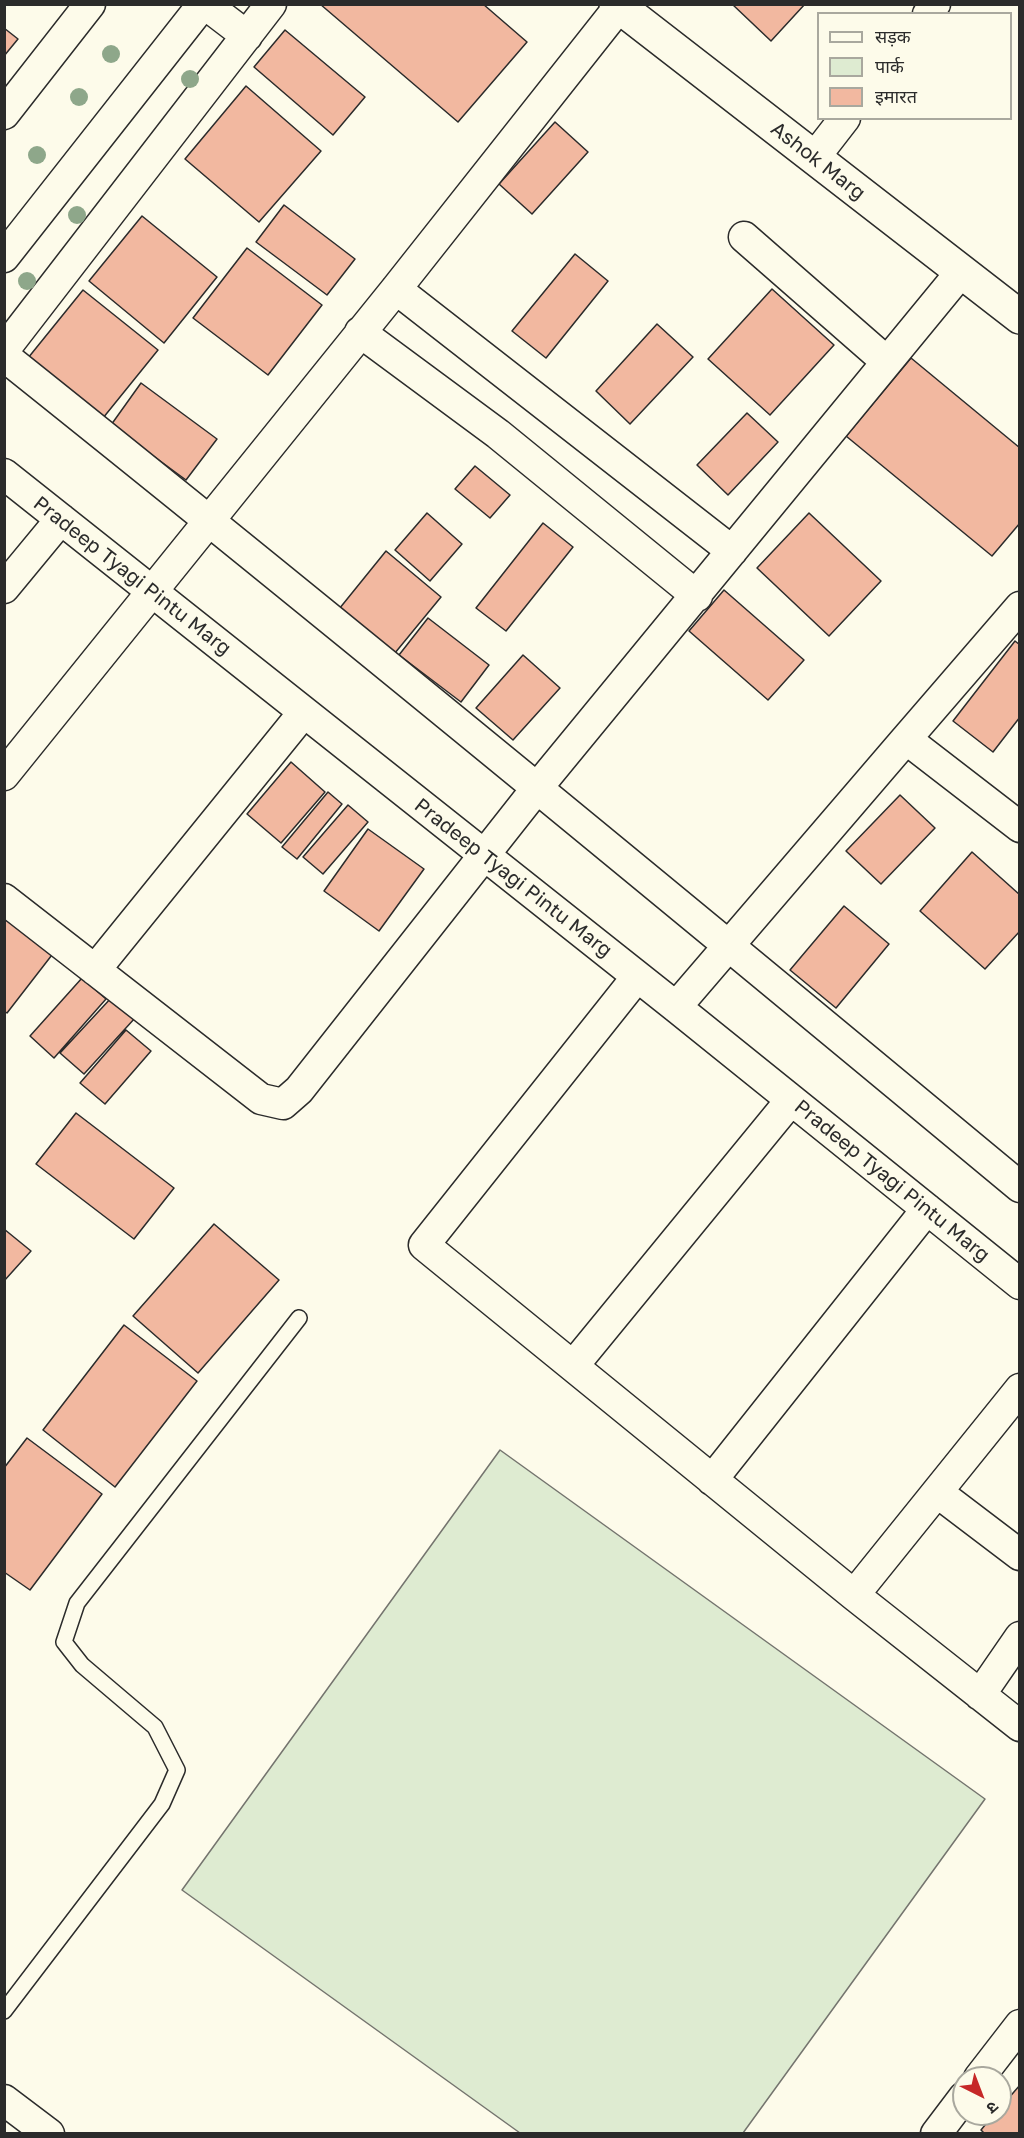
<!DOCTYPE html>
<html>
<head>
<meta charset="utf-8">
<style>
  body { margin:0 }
  #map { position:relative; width:1024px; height:2138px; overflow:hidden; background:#fdfbea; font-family:"Golos Text","Noto Sans Devanagari",sans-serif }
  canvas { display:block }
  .frame { position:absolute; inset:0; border:6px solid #2b2b2b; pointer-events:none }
  .legend { position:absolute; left:817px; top:12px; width:195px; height:108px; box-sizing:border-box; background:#fdfbea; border:2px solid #a9a89e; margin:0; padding:8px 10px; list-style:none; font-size:18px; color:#2b2b2b }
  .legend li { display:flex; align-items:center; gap:12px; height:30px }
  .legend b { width:30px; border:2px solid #a9a89e }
  .north { position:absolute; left:952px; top:2066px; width:60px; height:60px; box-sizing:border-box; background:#fdfbea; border:2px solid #a9a89e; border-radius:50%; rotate:138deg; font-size:16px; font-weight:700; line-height:24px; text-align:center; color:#2b2b2b }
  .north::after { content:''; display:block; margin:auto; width:21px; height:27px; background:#c62828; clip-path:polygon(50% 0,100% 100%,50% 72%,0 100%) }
</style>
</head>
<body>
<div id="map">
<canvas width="1024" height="2138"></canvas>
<div class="frame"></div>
<ul class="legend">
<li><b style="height:8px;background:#fdfbea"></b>सड़क</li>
<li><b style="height:16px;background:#deebd1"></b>पार्क</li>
<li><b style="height:16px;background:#f2b8a0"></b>इमारत</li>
</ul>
<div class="north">उ</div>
</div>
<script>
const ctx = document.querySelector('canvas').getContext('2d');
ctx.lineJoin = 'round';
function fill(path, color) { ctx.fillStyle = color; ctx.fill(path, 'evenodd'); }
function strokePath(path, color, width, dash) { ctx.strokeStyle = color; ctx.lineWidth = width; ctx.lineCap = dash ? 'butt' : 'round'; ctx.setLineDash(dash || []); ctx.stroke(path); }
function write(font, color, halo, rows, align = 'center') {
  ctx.font = font + ' "Golos Text",sans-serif'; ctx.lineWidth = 4.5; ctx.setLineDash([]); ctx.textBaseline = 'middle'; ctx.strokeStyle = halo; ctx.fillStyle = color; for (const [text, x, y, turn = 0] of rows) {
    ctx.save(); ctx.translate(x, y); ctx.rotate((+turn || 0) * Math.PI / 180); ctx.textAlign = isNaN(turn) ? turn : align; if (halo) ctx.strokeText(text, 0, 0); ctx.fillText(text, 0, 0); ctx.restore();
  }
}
const green = new Path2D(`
  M500,1450l485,349 -242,334h-223l-338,-243z`);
fill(green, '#deebd1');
strokePath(green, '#74746e', 1.5);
const building = new Path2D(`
  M320,4h163l44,38 -69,80z
  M732,4h73l-34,37z
  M4,28l14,11 -14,17z
  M285,30l80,67 -32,38 -79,-68z
  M246,86l75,65 -62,71 -74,-63z
  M555,122l33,30 -56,62 -33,-30z
  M284,205l71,54 -28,36 -71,-53z
  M142,216l75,61 -53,66 -75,-62z
  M247,248l75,57 -54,70 -75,-57z
  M575,254l33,27 -62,77 -34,-27z
  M772,289l62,56 -64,70 -62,-56z
  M83,290l75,60 -55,68 -75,-60z
  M657,324l36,33 -63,67 -34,-33z
  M911,358l109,90v75l-28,33 -146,-120z
  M141,383l76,56 -31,41 -75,-55z
  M747,413l31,29 -50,53 -31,-30z
  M475,466l35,29 -20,23 -35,-29z
  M427,513l35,31 -32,37 -35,-31z
  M809,513l72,68 -52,55 -72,-68z
  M543,523l30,24 -67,84 -30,-23z
  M386,551l55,46 -51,62 -55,-45z
  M724,590l80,70 -36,40 -79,-69z
  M428,618l61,47 -28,37 -62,-47z
  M1015,641l5,4v72l-27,35 -40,-31z
  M523,655l37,33 -47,52 -37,-32z
  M291,762l34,30 -44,51 -34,-29z
  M328,792l14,12 -45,55 -15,-12z
  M900,795l35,33 -54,56 -35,-33z
  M348,805l20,17 -45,52 -20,-17z
  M368,829l56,40 -45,62 -55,-40z
  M972,852l48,43v36l-35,38 -65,-58z
  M844,906l45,38 -53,64 -46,-38z
  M4,911l51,40 -48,62 -3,-2z
  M82,978l24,21 -52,59 -24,-22z
  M112,997l23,21 -51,56 -24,-21z
  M126,1030l25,21 -46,53 -25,-21z
  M76,1113l98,75 -40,51 -98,-75z
  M214,1224l65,56 -81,93 -65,-57z
  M4,1229l27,22 -27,30z
  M124,1325l73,56 -82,106 -72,-57z
  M27,1438l75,56 -72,96 -26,-18v-104z
  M1020,2085v49h-35l-4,-4 13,-16h6v-6z`);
fill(building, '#f2b8a0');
strokePath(building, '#2b2b2b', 1.5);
const lane = new Path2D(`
  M4,2011l158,-207 15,-34 -22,-43 -73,-62 -18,-23 13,-39 222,-285`);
const street = new Path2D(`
  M205,4l42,32
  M928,14l7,-10
  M4,114l86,-110
  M814,158l31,-40
  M744,237l143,125
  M4,257l199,-253
  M396,289l336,262
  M360,332l138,102 199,162
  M4,350l267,-346
  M4,356c342,273 679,551 1016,831
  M4,474l672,533 344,277
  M4,588l57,-69
  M1020,607l-114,132 114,88
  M4,775l392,-486 223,-282
  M4,899l257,200 22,5 16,-14 238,-302 424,-516
  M95,970l209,-258
  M637,977l-213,268 430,350 166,131
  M676,1007l230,-268
  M573,1366l218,-266
  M712,1480l215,-271
  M937,1492l83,63
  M854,1595l166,-206
  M980,1695l40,-58
  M979,2078l41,-53
  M4,2100l45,34
  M936,2134l28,-37`);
const secondary = new Path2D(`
  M616,4l404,313`);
strokePath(lane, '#2b2b2b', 18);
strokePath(street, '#2b2b2b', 33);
strokePath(secondary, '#2b2b2b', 36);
strokePath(lane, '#fdfbea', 15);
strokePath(street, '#fdfbea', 30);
strokePath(secondary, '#fdfbea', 33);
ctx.fillStyle = '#8ea78a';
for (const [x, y] of [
  [111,54],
  [190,79],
  [79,97],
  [37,155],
  [77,215],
  [27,281]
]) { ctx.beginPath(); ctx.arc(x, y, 9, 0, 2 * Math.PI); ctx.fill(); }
write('20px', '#2b2b2b', '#fdfbea', [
  ["Ashok Marg",818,161,38],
  ["Pradeep Tyagi Pintu Marg",132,576,38],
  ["Pradeep Tyagi Pintu Marg",513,878,38],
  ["Pradeep Tyagi Pintu Marg",892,1181,39]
]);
</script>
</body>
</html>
